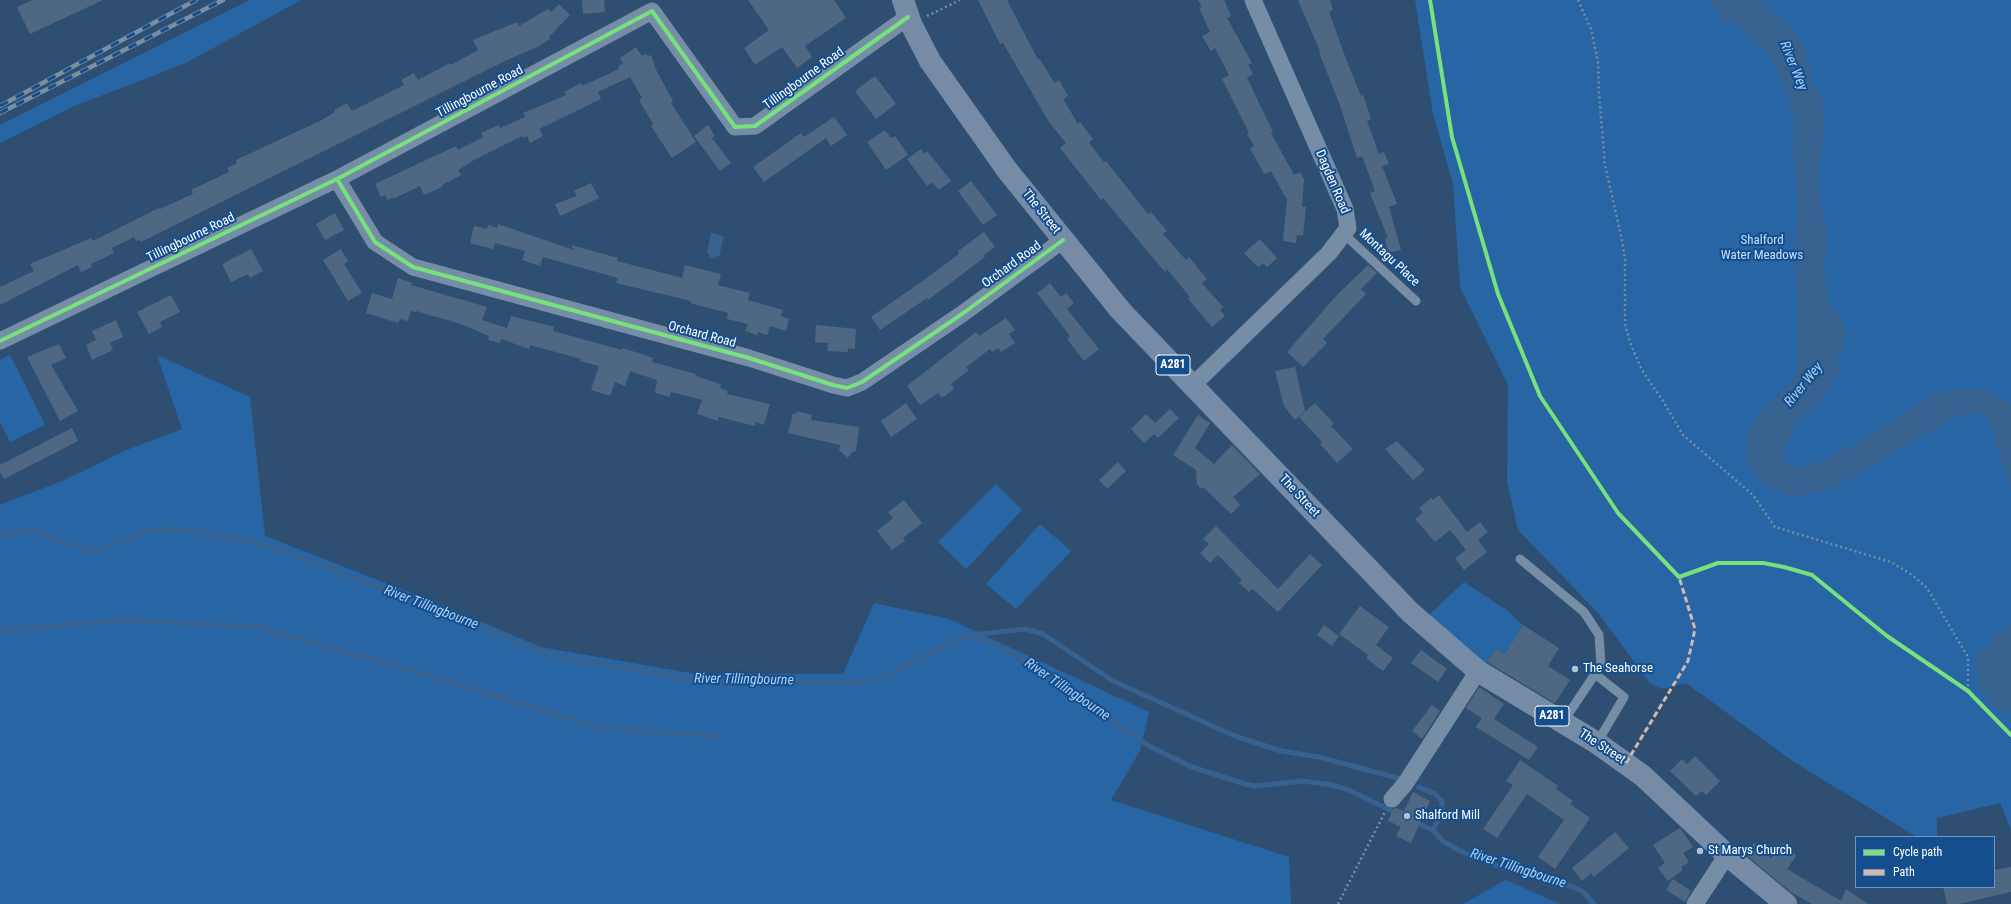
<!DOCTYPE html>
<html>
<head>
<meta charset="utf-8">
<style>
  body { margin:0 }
  #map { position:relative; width:2011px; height:904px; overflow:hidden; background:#2f4f72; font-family:"Roboto Condensed",sans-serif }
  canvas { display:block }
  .legend { position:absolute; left:1855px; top:836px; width:140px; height:52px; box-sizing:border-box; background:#144e8d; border:1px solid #7295bb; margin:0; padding:5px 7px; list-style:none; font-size:12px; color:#fff }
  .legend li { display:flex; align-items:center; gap:8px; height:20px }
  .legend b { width:20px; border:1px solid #7295bb }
</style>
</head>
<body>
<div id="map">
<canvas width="2011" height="904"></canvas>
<ul class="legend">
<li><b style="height:5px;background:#77e17e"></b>Cycle path</li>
<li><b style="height:5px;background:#d1b7ad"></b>Path</li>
</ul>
</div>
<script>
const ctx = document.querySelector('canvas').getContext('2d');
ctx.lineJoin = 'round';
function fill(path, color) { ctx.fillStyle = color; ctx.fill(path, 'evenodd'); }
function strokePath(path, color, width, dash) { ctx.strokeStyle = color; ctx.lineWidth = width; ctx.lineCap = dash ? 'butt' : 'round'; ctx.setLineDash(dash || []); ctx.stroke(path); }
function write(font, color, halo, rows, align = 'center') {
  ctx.font = font + ' "Roboto Condensed",sans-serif'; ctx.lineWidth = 4; ctx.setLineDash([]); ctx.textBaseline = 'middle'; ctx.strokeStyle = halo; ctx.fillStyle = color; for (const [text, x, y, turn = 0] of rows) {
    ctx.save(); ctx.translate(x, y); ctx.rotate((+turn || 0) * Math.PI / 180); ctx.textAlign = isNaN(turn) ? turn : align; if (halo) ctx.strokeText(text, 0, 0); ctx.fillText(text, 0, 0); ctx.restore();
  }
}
fill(new Path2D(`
  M250,0h51l-115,63 -114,44 -72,36v-18z
  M1415,0h596v830l-11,-27 -63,15v19h-20l-123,-75 -108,-79 -25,6 -12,-7 -51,-69 -80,-83 -11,-49 1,-96 -48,-98 -7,-103 -20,-70z
  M10,355l35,70 -35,17 -10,-20v-62z
  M157,355l93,42 15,139 159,62 117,49 155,27h147l31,-71 75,16 200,93 -9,39 -29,49 178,57 2,47h-1291v-399l62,-24 67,-32 53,-20z
  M996,484l26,26 -56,59 -28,-27z
  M1040,524l31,27 -55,58 -30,-25z
  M1464,582l44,29 15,14 -18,29 -9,-5 -9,13 -3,2 -55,-49z
  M1506,880l54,24h-97z`), '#2765a4');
fill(new Path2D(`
  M1709,0h52l35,32 11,21 5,31 10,13 3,24 -8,59 4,28 5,17 1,19 -3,24 4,30 19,34 -1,7 -4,4 2,7 -7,5 3,16 -24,37 -18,11 -16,38 7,8 14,3 22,-9 32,-16 46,-31 35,-19 30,-6 24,6 19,12v82l-23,-66 -7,-8 -9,-1 -23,8 -115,68 -41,9 -31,-13 -17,-26 2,-24 11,-19 38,-39 2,-22 -3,-111 3,-38 -5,-45 1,-43 -10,-32 -16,-30 -28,-28 -18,-8z
  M711,233l13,3 -5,21 -4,-1v3l-6,-2 1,-3 -3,-1z
  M2011,624v89c-7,-2 -17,-4 -22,-10 -8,-8 -17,-37 -11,-47 8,-14 21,-22 33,-32z`), '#37618f');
strokePath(new Path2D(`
  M0,536l20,-5h15l52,20h9l52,-21 28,-1 67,11 44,12 234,92 41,14 145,24 45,2 116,-2 17,-6 75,-38 6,-2 16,3 20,9 51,29 79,58 17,11 43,21 53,17 12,2 45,-5 30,4 17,5 43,21
  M0,631l121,-11 137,7 176,50 166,51 117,8
  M971,635l55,-6 17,5 70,47 122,55 46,15 38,6 82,22
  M1419,787l16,7 7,7v11l-9,18
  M1419,824l14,6 10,11 15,9 39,16 73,20 12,5 12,13`), '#37618f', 5);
fill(new Path2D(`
  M33,0h70l-73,34 -13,-27z
  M582,0h22l1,12 -22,2z
  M748,0h86l12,18 -41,28 7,11 -15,11 -15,-21 -27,18 -11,-17 25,-18z
  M978,0h29l31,60 2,-1 14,24 5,-3 9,16 -5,3 15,25 2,-2 13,17 -4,4 15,19 2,-1 42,53 3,-2 16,19 -4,3 23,26 3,-3 18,22 -5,4 21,24 -3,3 5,6 -13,11 -24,-28 2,-2 -23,-28 -2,3 -62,-74 -2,2 -41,-52 6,-5 -17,-21 -46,-79 -3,1z
  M1198,0h26l7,16 -4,2 25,45 -4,2 5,9 -6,4 26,54 -2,1 23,42 6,-3 4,7 -2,28h4l-3,29 -6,-1 -1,8 -13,-2 4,-41 -16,-29 -7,3 -14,-26 4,-2 -7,-12 2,-1 -27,-54 7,-4 -14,-27 -4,3 -9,-15 8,-4 -11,-24 3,-1z
  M1298,0h32l3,10 -4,2 17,47 15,37 2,-1 8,24 -4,2 12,33 5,-2 5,12 -7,2 15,38 -8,3 12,43 -13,3 -3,-15h3l-18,-45 5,-2 -13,-35 -5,2 -18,-55 -20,-51 1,-1z
  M559,4l11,11 -21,22 1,2 -11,7 -32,14 -366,182 -1,-2 -4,1 -2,-4 -22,11 2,5 -23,11 1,3 -11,5 -3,-7 -78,40v-18l34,-16 -4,-7 61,-26 2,3 66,-33 1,1 33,-15 -2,-4 38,-18 -2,-4 10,-5 -1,-3 86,-40 13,-8 -1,-2 13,-7 5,8 52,-26 -3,-5 13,-7 4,7 32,-17 1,2 27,-15 -5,-10 44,-18 2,4 29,-17 3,3z
  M636,47l6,9 4,-2 2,2 3,-1 4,11h-1l19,35 -2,2 25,39 -24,16 -21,-32 2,-2 -14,-24 3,-2 -12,-21 -32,15 3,7 -62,30 4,7 -13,7 -3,-7 -4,2 -1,-2 -48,24 -16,10 3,5 -19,10v2l-18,8 -4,-9 -27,13v-2l-5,3 -3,-5 -4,2 -6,-13 81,-38 2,4 25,-13 -2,-4 18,-8 1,3 25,-11 -2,-4 43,-18 -2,-3 17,-9 1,3 37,-17 -1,-2 5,-4 -3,-5z
  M875,76l21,28 -20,15 -21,-28z
  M834,117l13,18 -16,11 -5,-8 -62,44 -11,-15 48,-34 3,4z
  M708,125l7,11 -3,2 19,25 -11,8 -26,-35z
  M885,130l6,8 4,-2 13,19 -22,15 -19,-28z
  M921,149l3,5 3,-3 24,30 -12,9 -7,-8 -5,4 -20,-27z
  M971,181l26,34 -14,10 -25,-34z
  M591,183l8,15 -39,18 -5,-12 22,-8 -3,-5z
  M335,213l9,17 -19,10 -9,-16z
  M498,224l76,26 -3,-5 47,13 -1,3 65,17 3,-13 36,9 -3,11 32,8 -2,7 35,10 -2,6 8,3 -3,12 -16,-5 -3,9 -9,-3 -1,3 -12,-4 3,-7 -21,-5 1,-6 -38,-10 1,-2 -75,-18 2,-5 -75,-21 -3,9 -18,-6 3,-9 -30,-8 -2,6 -23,-6 4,-17 13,3 1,-4 9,3z
  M984,232l11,15 -11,8 1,2 -57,43 -1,-2 -47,32 -9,-13 53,-37 35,-26 -1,-3z
  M1260,239l17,19 -10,9 -4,-4 -5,4 -14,-14z
  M251,249l12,22 -13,7 -2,-4 -17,8 -9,-18z
  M341,249l7,12 -4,3 18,29 -14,8 -25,-41z
  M1368,265l9,8 -16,16 5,5 -43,45 4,4 -24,24 -16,-15 50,-57z
  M398,278l14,5 -1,2 76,22 -5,13 25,8 4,-12 43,11 -1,4 69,19 1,-2 30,10 -1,4 44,12 -1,2 26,8 -1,4 8,3 -1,3 43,10 -6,21 -9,-3v4l-36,-9 -1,4 -21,-7 5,-14 -31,-8 -1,5 -15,-4 2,-13 -27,-9 -5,15 -10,-4 -5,14 -19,-6 8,-24 -19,-5 1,-2 -51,-14 -1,4 -28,-10 -1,4 -12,-3 1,-4 -28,-12 -45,-13v1l-5,-1 -3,10 -8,-2 -2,4 -32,-10 6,-20 20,6z
  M1050,283l11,14 5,-4 8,10 -7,6 32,40 -15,12 -17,-22 3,-3 -33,-43z
  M171,295l9,17 -20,10 2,5 -13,7 -12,-22z
  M1006,318l9,12 -6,4 6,9 -14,9 -3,-4 -6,4 -2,-3 -24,18 3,3 -18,14 3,5 -12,9 -4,-5 -18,12 -13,-19 69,-54 3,4z
  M116,320l7,17 -13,6 3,7 -21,10 -6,-15 10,-5 -4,-9z
  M816,325l40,4 -1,20 -7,-1v4l-21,-1 1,-8 -13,-1z
  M59,344l7,14 -15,7 27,46 -18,10 -33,-64z
  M1295,367l10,44 -10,9 -11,-14 -9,-35z
  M906,403l11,16 -26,18 -10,-16z
  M1315,403l19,21 -3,2 22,23 -16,14 -17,-19 2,-2 -23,-25z
  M1170,409l9,9 -21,20 -4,-4 -10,9 -13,-14 15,-15 9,9z
  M797,411l15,4 -1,5 48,7 -3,24 -4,1 -4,6 -9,-8 1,-5 -52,-12 5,-20 3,1z
  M1198,415l12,8 -15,25 19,16 18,-19 28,29 -27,23 7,8 -9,9 -27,-26h-4l-3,-4 -1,-14 -23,-15z
  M72,428l6,13 -74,38 -4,-7v-7z
  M1397,441l28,29 -12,10 -28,-31z
  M1118,462l8,9 -19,18 -8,-9z
  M1439,495l28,37 13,-10 8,10 -10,8 9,12 -23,18 -9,-12 11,-8 -16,-20 -15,12 -20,-23 8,-6 -4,-5 12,-10 2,2z
  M904,500l18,23 -19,15 2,3 -13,9 -15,-19 16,-13 -5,-6z
  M1216,526l62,63 32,-35 12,11 -44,47 -23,-21 -3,-2 -3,3 -10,-9 3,-3 -24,-25 -8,8 -10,-10 9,-9 -6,-5z
  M1360,606l29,21 -13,18 17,13 -10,13 -17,-13 2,-3 -29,-21z
  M1324,625l15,11 -7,10 -15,-11z
  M1523,625l36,23 -11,18 22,14 -15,23 -68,-41 9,-13 9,5z
  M1421,650l26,19 -9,13 -27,-19z
  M1479,687l25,17 -10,15 44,28 -9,13 -53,-33 6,-9 -16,-10z
  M1432,705l8,6 -18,28 -10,-8z
  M1695,756l25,25 -14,14 -4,-4 -6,5 -26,-25 12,-12 5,5z
  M1520,760l38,26 -2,3 17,12 -3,3 20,14 -35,51 -17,-12 26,-37 -37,-26 -30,44 -14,-9 30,-44 -7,-4z
  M1413,792l17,9 -19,42 -15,-7 5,-9 -13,-6 5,-12 3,-1 8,3z
  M1680,828l13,19 -10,6 6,9 -8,5 2,3 -15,11 -10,-13 7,-5 -12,-18z
  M1615,832l14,16 -35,29 -3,-4 -9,8 -10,-13z
  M1754,843l17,15 13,-15 12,13 -9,13 54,32 5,-12 22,15h-56l-20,-11 -46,-38z
  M2011,867v25l-52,12h-12l-4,-17h51v-17z
  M1673,879l18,12 -6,11 -19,-12z`), '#4e6883');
strokePath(new Path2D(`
  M1578,0l13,29 7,33 1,31 6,72 17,75 3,20v64l6,21 11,25 21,31 20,34 70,60 22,32 116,35 21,13 15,13 41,69v34
  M927,16l33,-16
  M1679,577l39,-14h45
  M1338,904l47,-92`), '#768ea5', 2.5, [2, 3]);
strokePath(new Path2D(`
  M1345,235l71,66
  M1520,559l64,53 15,23 2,30 -38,57
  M1595,674l29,23 -27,46`), '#768ea5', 9);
strokePath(new Path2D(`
  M337,179l38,63 38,25 336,91 84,27 14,3 15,-6 100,-68 101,-74
  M0,341l337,-162 315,-168 83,116 20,-1 153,-109
  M1193,385l136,-132 19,-25 -3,-19 -92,-209
  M1392,799l13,-15 73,-113
  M1695,904l32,-49`), '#768ea5', 17);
strokePath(new Path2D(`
  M903,0l8,24 19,37 77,109 114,141 289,301 68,59 119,72 46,33 84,79 59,49`), '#768ba5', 22);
const rail = new Path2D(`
  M0,106l196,-106
  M0,113l223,-113`);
strokePath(rail, '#798fa5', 4.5);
strokePath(rail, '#144e8d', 3, [9]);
strokePath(new Path2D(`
  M1626,763l62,-102 7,-32 -16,-52 -3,-3`), '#d1b7ad', 3, [6, 3]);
strokePath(new Path2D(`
  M1430,0l22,137 46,157 42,102 78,117 61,64 39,-14h45l21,4 28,8 75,61 81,55 43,44
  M337,179l38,63 38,25 336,91 84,27 14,3 15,-6 100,-68 101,-74
  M0,341l337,-162 315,-168 83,116 20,-1 153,-109`), '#77e17e', 4);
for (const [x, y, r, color] of [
  [1575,669,4,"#b6c1ce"],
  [1407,816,4,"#b6c1ce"],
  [1700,851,4,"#b6c1ce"]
]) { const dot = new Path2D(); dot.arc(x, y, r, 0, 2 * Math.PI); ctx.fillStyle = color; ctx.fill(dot); strokePath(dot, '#144e8d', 1.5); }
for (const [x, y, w] of [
  [1173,365,34],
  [1552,716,34]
]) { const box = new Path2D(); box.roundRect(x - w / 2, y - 10, w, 20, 3); ctx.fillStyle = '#144e8d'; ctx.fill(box); strokePath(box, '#fff', 1); }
write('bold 12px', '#fff', null, [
  ["A281",1173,365],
  ["A281",1552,716]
]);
write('13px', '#fff', '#144e8d', [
  ["Tillingbourne Road",804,79,-36],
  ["Tillingbourne Road",480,92,-28],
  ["Dagden Road",1332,182,67],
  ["The Street",1041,212,51],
  ["Tillingbourne Road",191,238,-26],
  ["Montagu Place",1389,258,43],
  ["Orchard Road",1012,265,-36],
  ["Orchard Road",702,335,15],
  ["The Street",1299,496,47],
  ["The Street",1602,747,33]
]);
write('13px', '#c5e0fc', '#144e8d', [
  ["Shalford",1762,241],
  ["Water Meadows",1762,256]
]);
write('13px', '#fff', '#144e8d', [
  ["The Seahorse",1583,669],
  ["Shalford Mill",1415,816],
  ["St Marys Church",1708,851]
], 'left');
write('italic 14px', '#aad0f8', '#144e8d', [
  ["River Wey",1793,66,68],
  ["River Wey",1804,385,-51],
  ["River Tillingbourne",431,608,21],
  ["River Tillingbourne",744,680,1],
  ["River Tillingbourne",1067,690,34],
  ["River Tillingbourne",1518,869,18]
]);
</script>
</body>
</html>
